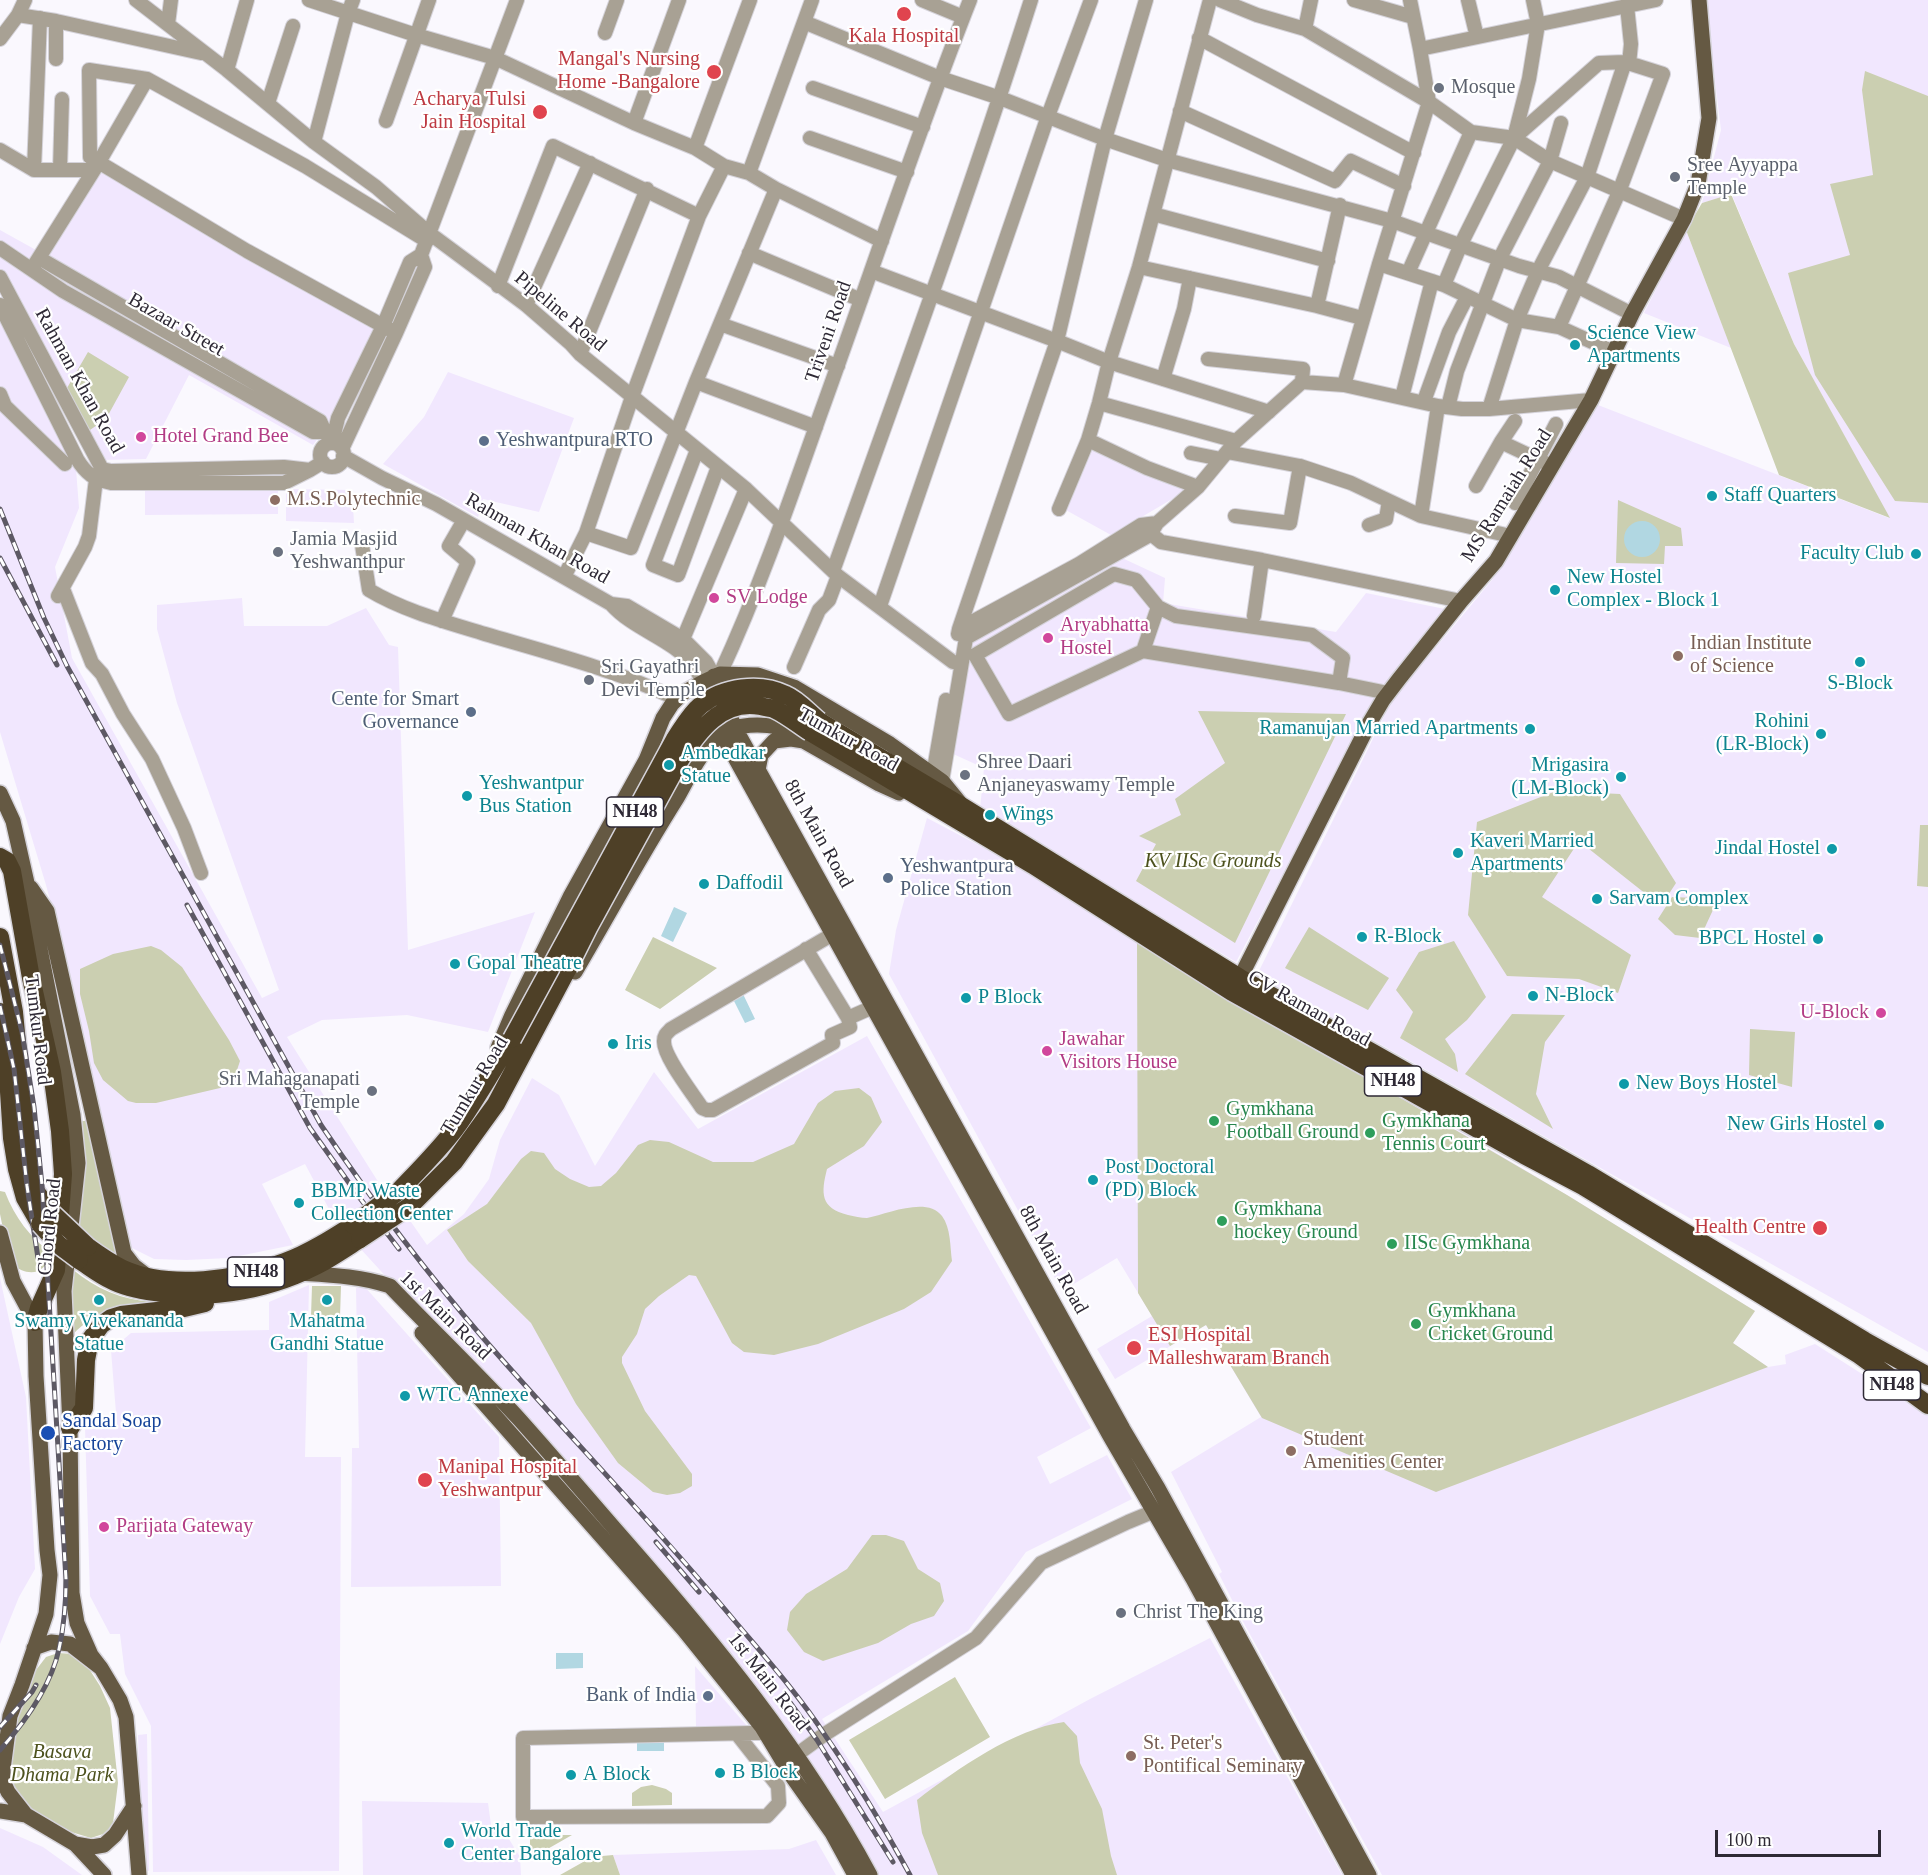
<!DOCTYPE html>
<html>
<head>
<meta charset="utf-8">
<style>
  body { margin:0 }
  #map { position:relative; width:1928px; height:1875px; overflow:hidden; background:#faf8fe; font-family:Georgia,serif }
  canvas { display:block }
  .scale { position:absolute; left:1715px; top:1830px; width:166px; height:27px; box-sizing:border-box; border:3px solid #2e2935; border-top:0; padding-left:8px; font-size:18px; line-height:21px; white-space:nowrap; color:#2e2935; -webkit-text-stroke:4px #fff; paint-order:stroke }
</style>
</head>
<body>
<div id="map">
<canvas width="1928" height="1875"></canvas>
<div class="scale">100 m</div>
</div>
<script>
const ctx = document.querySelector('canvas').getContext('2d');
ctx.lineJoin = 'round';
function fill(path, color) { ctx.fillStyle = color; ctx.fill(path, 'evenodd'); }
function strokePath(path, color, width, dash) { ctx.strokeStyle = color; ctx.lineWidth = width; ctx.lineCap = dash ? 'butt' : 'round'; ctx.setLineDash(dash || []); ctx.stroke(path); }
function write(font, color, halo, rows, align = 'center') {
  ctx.font = font + ' Georgia,serif'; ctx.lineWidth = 4.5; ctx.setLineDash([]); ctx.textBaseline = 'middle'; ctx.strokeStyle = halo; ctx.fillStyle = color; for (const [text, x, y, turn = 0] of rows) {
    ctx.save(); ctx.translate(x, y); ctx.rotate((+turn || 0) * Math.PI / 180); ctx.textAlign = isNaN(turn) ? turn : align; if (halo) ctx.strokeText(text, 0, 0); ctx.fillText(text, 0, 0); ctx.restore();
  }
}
fill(new Path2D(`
  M1705,0h223v1352l-671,-377 135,-275 100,-120 106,-175 291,113 -95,-174 -62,-149 -30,8 19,-73z
  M98,167l282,164 -51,92 -16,22 -124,-70 -43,84 -46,1 -33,-72 -67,-112v-46l36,20z
  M1686,230l45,118 -87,-35z
  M0,317l75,139 4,52 -24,59 17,91 190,340 17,-8 -102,-287 -20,-74v-24l85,-7 2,28h83l39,-18 23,37 9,2 10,303 127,-38 -47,120 -81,-17 -85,5 -35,17 90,143 34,42 16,23 37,-31 25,-35 11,-39 32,-62 27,17 36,71 59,-94 44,57 169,-93 224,392 -54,29 13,27 57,-29 25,44 -106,53 -58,79 -146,88 61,93 207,-113 120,-61 132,237h-467l-86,-136 -367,-423 -86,-94 -31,-58 -43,20 31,61 -64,13 -43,2 -32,-1 -26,-13 -62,-285 -20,-76 -46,-153z
  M448,372l126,46 -35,94 -56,-13 -5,18 -95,-53 41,-47z
  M1090,449l101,39 -80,47 -47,-26z
  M278,489v25l-133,1v-25z
  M286,489l66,1 2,33 -68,-2z
  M1120,557l45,21 -2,25 173,29 30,-39 79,16 -69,90 -140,263 -256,-153 4,-41 -33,-15 18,-110z
  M927,818l101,53 279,170 260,154 188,116 -22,32 35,24 18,-3 -1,-9 30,-11 113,72v459h-546l-141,-257 -22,-44 3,-2 -51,-100 90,-55 -55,-92 -91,54 -18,-30 55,-33 -35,-58 -55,33 -173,-317 7,-44z
  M0,1278l26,119 9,172 -16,28 -19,47z
  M309,1285l-4,172h36l-2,414 -186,1 -2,-146 -26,-52 -5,-40h-10l-20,-38 -5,-169 32,-2 -6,-75 20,-17 138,-3v-28z
  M364,1286l135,151 2,149 -150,1 1,-139h7l-3,-160z
  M695,1666l52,60 -51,1z
  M147,1734l2,137h-8l-3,-136z
  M362,1801l126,2 3,22 13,6 16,26 1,18h-158z
  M0,1828l43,19 39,28h-82z
  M816,1840l20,35h-216l-7,-20 176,-6z`), '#f1e7fe');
fill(new Path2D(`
  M1865,71l63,25v407l-33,-2 -80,-126 -27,-102 62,-18 -20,-71 43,-9 -11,-85z
  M1731,194l63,150 96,174 -111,-43 -93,-245 16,-27z
  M88,352l41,25 -23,42 -19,13 -20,-44z
  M1618,500l63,28 2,18h-18l-1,18 -48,-1z
  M1198,711l148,3 -111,229 -99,-62 20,-37 -17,-8 42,-21 -6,-16 50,-36z
  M1556,791l64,3 56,89 -15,23 -82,-65 -37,56 89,58 -13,38 -39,-14 -72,-3 -39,-61 9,-93z
  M1920,825h8v62l-11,-1z
  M1672,897l46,2 -18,39 -25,-3 -17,-16z
  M1309,927l80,51 -21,32 -83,-42z
  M653,937l64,31 -57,41 -35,-19z
  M1137,939l92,59 338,197 188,116 -22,32 35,24 -332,125 -174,-74 -56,-93 -36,21 -32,-53z
  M1454,941l32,56 -19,23 -22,19 10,15 3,18 -58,-34 13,-26 -17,-22 23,-38z
  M151,946l10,4 21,17 47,73 11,21 -6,18 -14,9 -64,15h-20l-8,-2 -25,-21 -9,-17 -5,-32 -9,-37v-25l33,-15z
  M1512,1014l53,1 -20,27 -9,52 17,35 -88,-55z
  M1750,1029l45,3 -3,55 -43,-12z
  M859,1088l12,9 11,25 -18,24 -37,23c-6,24 -7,39 21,46 6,1 13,3 19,3 20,-4 60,-22 75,-2 9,12 8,31 10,45l-21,31 -27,17 -86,35 -44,11 -30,-3 -12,-9 -36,-67 -7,-1 -30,21 -14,13 -8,25 -15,23v6l23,48 47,63v12l-12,7 -13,2 -14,-3 -35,-29 -42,-59 -45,-81 -63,-62 -21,-31 40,-26 34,-45 10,-8 13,2 11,16 15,10 19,8 12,-1 15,-13 22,-28 12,-5 19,2 44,20h40l41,-18 24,-41 17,-12z
  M90,1120l32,138 -17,-7 -31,-23 3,-106z
  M0,1191l5,1c10,26 25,45 47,62 -9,22 -24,23 -42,9l-10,-49z
  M72,1269c24,20 50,31 81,33l-1,4c-37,4 -58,3 -84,34z
  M312,1286h29l-1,31 -29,-1z
  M872,1535h14l18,6 14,28 22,14 4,18 -10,15 -23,8 -33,19 -55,18 -19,-9 -17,-22 3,-18 16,-18 41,-25z
  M58,1653l15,1 13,10 14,22 10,22 8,75 -6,48 -21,7 -33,-10 -28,-17 -19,-26 -3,-14 7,-55 18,-42 13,-17z
  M955,1677l35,60 -105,62 -36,-59z
  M1064,1722l13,14 3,27 22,46 9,47 6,19h-179l-16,-42 -5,-33c40,-31 97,-71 147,-78z
  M652,1785l14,4 6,4v12l-40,1v-13l9,-6z
  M530,1835h42l-42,24z
  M613,1855l7,20h-60l32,-18z`), '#cbcfb1');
fill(new Path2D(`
  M1624 539a18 18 0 1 1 36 0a18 18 0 1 1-36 0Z
  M674,907l13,6 -14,29 -12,-6z
  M743,994l12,25 -10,4 -12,-24z
  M556,1653h27v15l-27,1z
  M664,1738v13h-27v-12z`), '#b1d7e2');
const minor = new Path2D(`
  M136,0l91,70 87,72 62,45 53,46 97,72 45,39 9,10 166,135 92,87 115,86
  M309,0l107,35 79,23 139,65 61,25 29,18 25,7 27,16 106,52
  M922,0l41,17
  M1220,0l37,15 48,14 124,73 -50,162 -35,121
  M1354,0l59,17
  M1410,0l10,49 9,53 42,30 43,6 36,23 134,58
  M1468,0l9,37
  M1627,6l4,38 -2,20
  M18,15l38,6 145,32
  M56,21v38
  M804,22l136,56 60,20 105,41 62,21 225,61 127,45 40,11 73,37
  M168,24l3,-24
  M1305,29l6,-29
  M605,33l12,-33
  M1199,38l215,115
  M0,39l18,-24 7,-15
  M1420,49l236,-49
  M227,70l20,-70
  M813,88l110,39
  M268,103l25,-77
  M1180,111l155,70 16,-20 53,25
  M386,121l43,-121
  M634,123l45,-123
  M810,138l97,34
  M1514,138l85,-75 26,-1 38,12 -44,118 -60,135
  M314,142l34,-129 5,-13
  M695,148l55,-148
  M0,150l34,20h60
  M34,170l6,-152
  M60,170l2,-71
  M749,173l63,-173
  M1153,214l175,47
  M0,248l63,43 250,141h12l-5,-11 -281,-163
  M749,253l112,47
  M35,264l64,-102 48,-83
  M1379,264l65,21 73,35 42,7 55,25
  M1139,267l178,39 45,12
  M871,271l186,70 52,21 160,50
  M1408,273l63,-141
  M0,277l102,192 9,2 173,-4 26,3 13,-8
  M1444,285l17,-41 53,-106 15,-59 9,-55 -5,-24
  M498,286l55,-140 146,70
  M0,305l77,154c9,15 17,20 34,24h173l26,-13
  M526,305l64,-142
  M1317,306l23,-101
  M720,324l118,42
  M396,333l-149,-82 -157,-94 -1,-87 58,9 158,87 122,75
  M580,354l67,-165
  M1208,359l95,10 -1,13
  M1163,379l21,-70 6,-31
  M696,382l120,45
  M0,394l5,12 60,58
  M1402,397l30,-116
  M1424,401l25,-69 18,-35
  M1099,403l137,38
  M1438,406l-17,110 90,20
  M1448,407l9,-36 43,-113 50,-97 11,-38
  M1489,409l28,-89 21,-49 49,-94 38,-115
  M1088,440l59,28 51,19
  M1501,442l14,-21
  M332,443l6,-25 45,-92 27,-64 11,-7 96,-255
  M320 455a12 12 0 1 1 24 0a12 12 0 1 1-24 0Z
  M342,449l54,-116 29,-66 -4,-12
  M697,450l-44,115 25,10 40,-108
  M1227,452l73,14 51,17 70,33
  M1191,453l30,6
  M343,456l39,22 54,26 175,100 16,2 56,33 23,23 8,14
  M1476,486l25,-44 51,24
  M1515,503l41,-79
  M1059,509l29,-69 11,-37 10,-41 30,-95 71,-267
  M1235,516l55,7 10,-57
  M1369,525l17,-6 3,-18
  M1145,529l16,13 101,18 199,41
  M586,533l45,15 65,-166 80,-193
  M362,545l7,45c35,21 77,32 116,44 65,19 131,36 192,65
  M833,571c68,-190 137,-379 198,-571
  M564,577l22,-44 46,-136 67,-181 25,-50
  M63,589l29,74 10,11 21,40 29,45 32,69 17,45
  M58,596l27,-49 4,-11 7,-57
  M611,604c23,26 60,34 82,61 4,5 7,11 10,17
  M880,606l168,-490 43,-116
  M1254,616l8,-56
  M442,621l26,-59 -19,-16 15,-26
  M958,634l1,-5 120,-65 62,-39 16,-2
  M966,638l-7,-9 98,-288 48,-202 41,-139
  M683,639l63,-150
  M1143,651l15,-44
  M794,667l25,-57 10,-10 9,-24
  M720,674c39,-84 69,-171 100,-259 50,-138 96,-278 150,-415
  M1339,683l4,-25 -31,-23 -136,-19 -18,-9 -22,-27 -22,-6 -139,81 34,59 134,-63 196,32 49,10
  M933,775l13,-75
  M942,781l24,-143 184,-103 7,-12 41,-36 38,-46 66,-59 42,3 94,21 24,3h27l102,-9
  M833,934l-162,95c-4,4 -7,6 -7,12 -1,15 29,53 38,67l5,2h6l120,-67 -1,-8 18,-8 -2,-9 25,-11
  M806,949l42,69
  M737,1734l41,52 1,17 -12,13 -244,1v-79l228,-5h15
  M788,1761l37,-27 151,-96 65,-75 87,-41 34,-14`);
const major = new Path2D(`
  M714,676l21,52 388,701 35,59 211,387
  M703,682l19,52 388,702 83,143 160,296
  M758,770l3,-15 13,-14 17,-2 13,2
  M0,793l13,28 14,62 46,232 5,48 -14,128 6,137 2,165 5,30 14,32 10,13
  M31,888l16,23 77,342 10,13 13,10
  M575,972c34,-58 66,-117 102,-174 12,-21 24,-49 45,-64 15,-11 40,-10 57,-7l100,57 20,9
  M1240,978l130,-256 13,-22 16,-21 62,-78 35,-40 95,-161 41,-86 52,-95 14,-35 11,-66 -10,-118
  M499,1056l-1,-8 14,-33 58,-118 76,-137 17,-42 9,-14 11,-11 20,-11 17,-8 38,1 36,12 96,57 52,37 18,22
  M0,1233l13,48 22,41 1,54 11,174 3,25 -4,39 -24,71 -12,31 -7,53v12l5,11 18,23 49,29 17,3 12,-2 11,-10 19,-29
  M297,1273c32,2 63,3 93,13 43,45 88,88 130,134 34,38 67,77 101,116 94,107 181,213 249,339
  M422,1333l262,297 78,97 29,48 41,58 23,42
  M34,1648l17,-6 19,2 31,24 19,32 6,17 13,158
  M0,1811l26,4
  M75,1844l29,31`);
const highway = new Path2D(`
  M819,721l144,86 277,171 348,196 277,167 63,35
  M810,732l223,133 199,127 292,163 59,31 275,168 70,51
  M0,857l7,4 5,10 19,107 21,94 8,59 3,43 -7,96 -17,38 -4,14
  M0,937l14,75 16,165 6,15 17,22
  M0,1012l7,49 5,77 5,31 8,29 15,26
  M399,1191c19,-20 39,-40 56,-62 21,-29 38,-60 57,-90
  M410,1206l44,-44 42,-58 72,-136
  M88,1247c11,8 23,16 35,22 46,21 116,11 162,-7 24,-9 46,-23 68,-37
  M79,1260c11,7 21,15 32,20 13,7 29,10 44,12 58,9 119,-3 170,-31 12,-7 24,-15 35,-22
  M70,1428l14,-20 2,-48 4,-20 11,-15 10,-7 10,-3 63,-7 21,-5`);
strokePath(minor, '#d5d3da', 16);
strokePath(major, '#d5d3da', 18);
strokePath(highway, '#d5d3da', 21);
strokePath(minor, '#a8a194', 14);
strokePath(major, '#655943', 15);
strokePath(highway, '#4e4027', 18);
const rail = new Path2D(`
  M0,509l44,109 23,48 254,459c50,74 104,146 163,214 82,94 169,184 249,280 32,38 65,75 92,116 31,45 59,92 85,140
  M0,558l57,107
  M187,905l123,223 49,69 40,52
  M0,945l22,87 12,75 8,78 24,394c0,24 -2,47 -7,70 -8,37 -34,73 -59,101
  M0,1006l14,63 13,117 11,72
  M656,1542l43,50
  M789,1701l28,39 76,122
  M0,1727l32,-35 4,-7`);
strokePath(rail, '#5d5964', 5);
strokePath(rail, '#fff', 3, [9]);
const highwayBridge = new Path2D(`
  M568,968l20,-40 92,-168c18,-29 42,-61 80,-54 5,1 10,2 14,3 13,6 25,16 36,23
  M512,1039l163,-300c8,-12 15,-25 26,-34 22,-18 59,-23 85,-10 12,5 23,18 33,26
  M53,1214l35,33
  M40,1224l19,21 20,15
  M353,1225l46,-34
  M360,1239l50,-33`);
strokePath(highwayBridge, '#d5d3da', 21, []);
strokePath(highwayBridge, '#4e4027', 18);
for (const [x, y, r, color] of [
  [904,14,8,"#e0444e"],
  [714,72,8,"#e0444e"],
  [1439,88,6,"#6b7280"],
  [540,112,8,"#e0444e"],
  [1675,177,6,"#6b7280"],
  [1575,345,6,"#0f9aa8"],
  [141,437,6,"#d1479c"],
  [484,441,6,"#5c6f8a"],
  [1712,496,6,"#0f9aa8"],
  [275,500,6,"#8d6e63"],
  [278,552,6,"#6b7280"],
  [1916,554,6,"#0f9aa8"],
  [1555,590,6,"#0f9aa8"],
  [714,598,6,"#d1479c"],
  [1048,638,6,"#d1479c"],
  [1678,656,6,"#8d6e63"],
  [1860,662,6,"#0f9aa8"],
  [589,680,6,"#6b7280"],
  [471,712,6,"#5c6f8a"],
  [1530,729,6,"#0f9aa8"],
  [1821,734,6,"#0f9aa8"],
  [669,765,6,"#0f9aa8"],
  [965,775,6,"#6b7280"],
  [1621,777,6,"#0f9aa8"],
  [467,796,6,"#0f9aa8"],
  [990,815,6,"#0f9aa8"],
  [1832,849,6,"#0f9aa8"],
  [1458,853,6,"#0f9aa8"],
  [888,878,6,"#5c6f8a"],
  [704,884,6,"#0f9aa8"],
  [1597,899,6,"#0f9aa8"],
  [1362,937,6,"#0f9aa8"],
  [1818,939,6,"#0f9aa8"],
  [455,964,6,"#0f9aa8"],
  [1533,996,6,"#0f9aa8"],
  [966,998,6,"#0f9aa8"],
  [1881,1013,6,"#d1479c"],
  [613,1044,6,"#0f9aa8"],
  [1047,1051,6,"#d1479c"],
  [1624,1084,6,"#0f9aa8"],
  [372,1091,6,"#6b7280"],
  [1214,1121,6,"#2e9e5b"],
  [1879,1125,6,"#0f9aa8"],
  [1370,1133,6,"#2e9e5b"],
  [1093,1180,6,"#0f9aa8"],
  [299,1203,6,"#0f9aa8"],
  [1222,1221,6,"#2e9e5b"],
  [1820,1228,8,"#e0444e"],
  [1392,1244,6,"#2e9e5b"],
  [99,1300,6,"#0f9aa8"],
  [327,1300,6,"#0f9aa8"],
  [1416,1324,6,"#2e9e5b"],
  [1134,1348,8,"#e0444e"],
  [405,1396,6,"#0f9aa8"],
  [48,1433,8,"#1a4fb4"],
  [1291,1451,6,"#8d6e63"],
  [425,1480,8,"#e0444e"],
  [104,1527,6,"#d1479c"],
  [1121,1613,6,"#6b7280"],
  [708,1696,6,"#5c6f8a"],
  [1131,1756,6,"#8d6e63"],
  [720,1773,6,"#0f9aa8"],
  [571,1775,6,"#0f9aa8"],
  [449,1843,6,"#0f9aa8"]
]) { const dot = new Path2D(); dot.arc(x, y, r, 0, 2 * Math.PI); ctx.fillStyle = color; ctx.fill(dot); strokePath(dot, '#fff', 2); }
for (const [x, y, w] of [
  [635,812,57],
  [1393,1081,57],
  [256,1272,57],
  [1892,1385,57]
]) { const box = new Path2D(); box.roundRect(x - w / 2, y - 15, w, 30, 4.5); ctx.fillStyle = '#fff'; ctx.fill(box); strokePath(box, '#2e2935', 1.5); }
write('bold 18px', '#2e2935', null, [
  ["NH48",635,812],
  ["NH48",1393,1081],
  ["NH48",256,1272],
  ["NH48",1892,1385]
]);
write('20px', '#be3a42', '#fff', [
  ["Kala Hospital",904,37,"center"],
  ["Mangal's Nursing",700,60],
  ["Home -Bangalore",700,83],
  ["Acharya Tulsi",526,100],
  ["Jain Hospital",526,123],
  ["Health Centre",1806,1228],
  ["ESI Hospital",1148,1336,"left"],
  ["Malleshwaram Branch",1148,1359,"left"],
  ["Manipal Hospital",438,1468,"left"],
  ["Yeshwantpur",438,1491,"left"]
], 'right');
write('20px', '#5b616d', '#fff', [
  ["Mosque",1451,88],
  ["Sree Ayyappa",1687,166],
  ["Temple",1687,189],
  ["Jamia Masjid",290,540],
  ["Yeshwanthpur",290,563],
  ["Sri Gayathri",601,668],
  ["Devi Temple",601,691],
  ["Shree Daari",977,763],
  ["Anjaneyaswamy Temple",977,786],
  ["Sri Mahaganapati",360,1080,"right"],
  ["Temple",360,1103,"right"],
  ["Christ The King",1133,1613]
], 'left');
write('20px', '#2e2935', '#fff', [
  ["Pipeline Road",560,312,40],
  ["Bazaar Street",176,325,30],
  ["Triveni Road",829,332,-71],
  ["Rahman Khan Road",79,381,61],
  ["MS Ramaiah Road",1507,496,-58],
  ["Rahman Khan Road",537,539,30],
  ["Tumkur Road",848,740,29],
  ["8th Main Road",818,834,61],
  ["CV Raman Road",1309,1009,29],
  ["Tumkur Road",37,1030,83],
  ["Tumkur Road",475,1086,-59],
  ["Chord Road",50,1227,-84],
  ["8th Main Road",1053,1260,61],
  ["1st Main Road",445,1316,44],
  ["1st Main Road",768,1682,52]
]);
write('20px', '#0d838f', '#fff', [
  ["Science View",1587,334],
  ["Apartments",1587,357],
  ["Staff Quarters",1724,496],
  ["Faculty Club",1904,554,"right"],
  ["New Hostel",1567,578],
  ["Complex - Block 1",1567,601],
  ["S-Block",1860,684,"center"],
  ["Rohini",1809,722,"right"],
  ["(LR-Block)",1809,745,"right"],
  ["Ramanujan Married Apartments",1518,729,"right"],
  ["Ambedkar",681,754],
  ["Statue",681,777],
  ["Mrigasira",1609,766,"right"],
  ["(LM-Block)",1609,789,"right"],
  ["Yeshwantpur",479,784],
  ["Bus Station",479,807],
  ["Wings",1002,815],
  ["Kaveri Married",1470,842],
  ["Apartments",1470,865],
  ["Jindal Hostel",1820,849,"right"],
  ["Daffodil",716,884],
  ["Sarvam Complex",1609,899],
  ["R-Block",1374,937],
  ["BPCL Hostel",1806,939,"right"],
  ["Gopal Theatre",467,964],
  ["N-Block",1545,996],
  ["P Block",978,998],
  ["Iris",625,1044],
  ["New Boys Hostel",1636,1084],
  ["New Girls Hostel",1867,1125,"right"],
  ["Post Doctoral",1105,1168],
  ["(PD) Block",1105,1191],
  ["BBMP Waste",311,1192],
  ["Collection Center",311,1215],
  ["Swamy Vivekananda",99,1322,"center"],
  ["Statue",99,1345,"center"],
  ["Mahatma",327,1322,"center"],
  ["Gandhi Statue",327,1345,"center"],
  ["WTC Annexe",417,1396],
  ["B Block",732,1773],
  ["A Block",583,1775],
  ["World Trade",461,1832],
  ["Center Bangalore",461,1855]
], 'left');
write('20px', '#b23c85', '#fff', [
  ["Hotel Grand Bee",153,437],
  ["SV Lodge",726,598],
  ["Aryabhatta",1060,626],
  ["Hostel",1060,649],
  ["U-Block",1869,1013,"right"],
  ["Jawahar",1059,1040],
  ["Visitors House",1059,1063],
  ["Parijata Gateway",116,1527]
], 'left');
write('20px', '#4e5e75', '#fff', [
  ["Yeshwantpura RTO",496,441],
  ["Cente for Smart",459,700,"right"],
  ["Governance",459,723,"right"],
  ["Yeshwantpura",900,867],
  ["Police Station",900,890],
  ["Bank of India",696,1696,"right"]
], 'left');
write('20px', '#785e54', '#fff', [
  ["M.S.Polytechnic",287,500],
  ["Indian Institute",1690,644],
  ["of Science",1690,667],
  ["Student",1303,1440],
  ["Amenities Center",1303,1463],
  ["St. Peter's",1143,1744],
  ["Pontifical Seminary",1143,1767]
], 'left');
write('italic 20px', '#4d521e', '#fff', [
  ["KV IISc Grounds",1213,862],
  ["Basava",62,1753],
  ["Dhama Park",62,1776]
]);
write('20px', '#27864d', '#fff', [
  ["Gymkhana",1226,1110],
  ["Football Ground",1226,1133],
  ["Gymkhana",1382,1122],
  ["Tennis Court",1382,1145],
  ["Gymkhana",1234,1210],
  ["hockey Ground",1234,1233],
  ["IISc Gymkhana",1404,1244],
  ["Gymkhana",1428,1312],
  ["Cricket Ground",1428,1335]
], 'left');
write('20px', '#164399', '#fff', [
  ["Sandal Soap",62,1422],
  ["Factory",62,1445]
], 'left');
</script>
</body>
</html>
